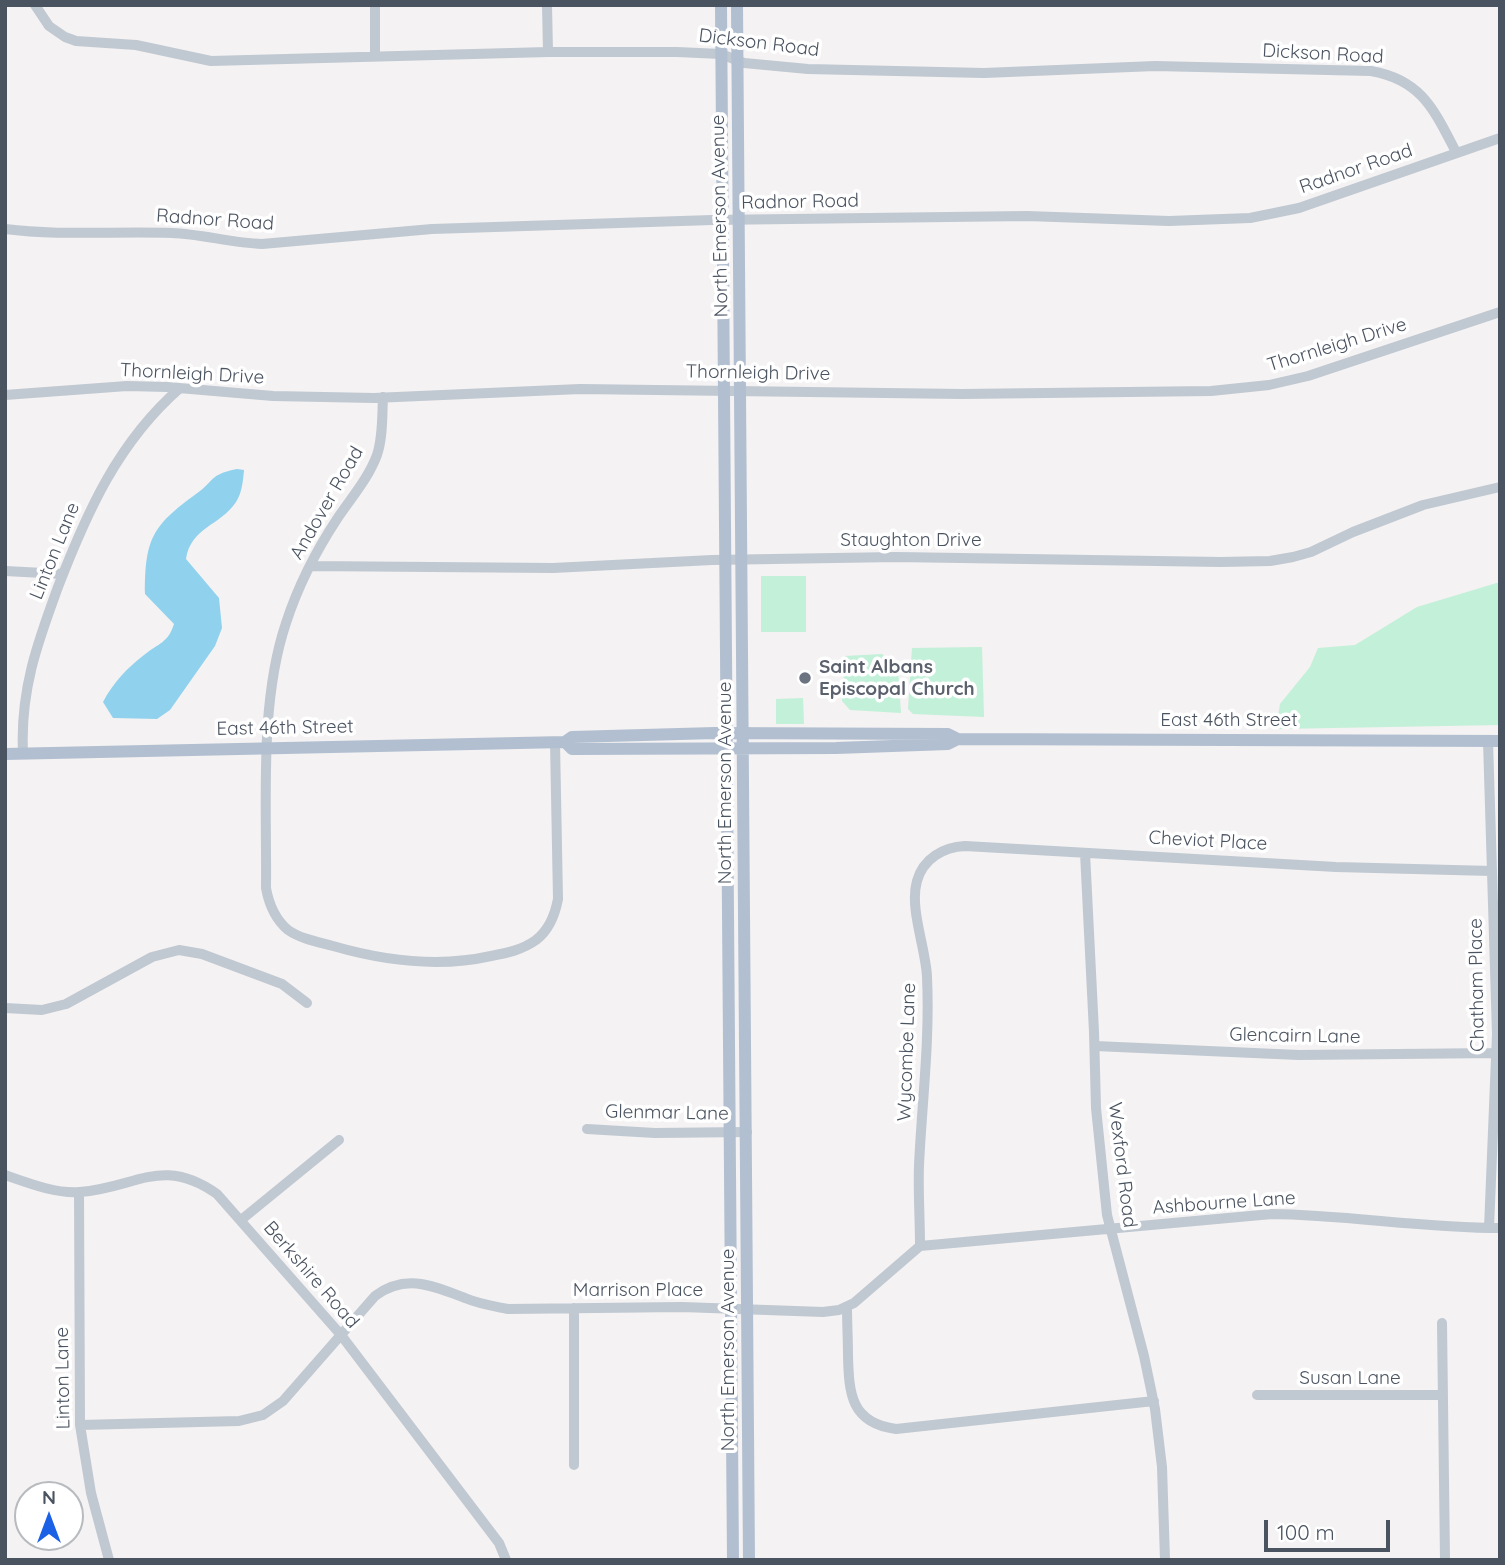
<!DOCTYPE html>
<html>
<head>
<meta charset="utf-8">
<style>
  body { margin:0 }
  #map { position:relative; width:1505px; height:1565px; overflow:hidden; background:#f4f2f2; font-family:Quicksand,sans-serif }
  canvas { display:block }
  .frame { position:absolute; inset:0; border:7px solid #4a5360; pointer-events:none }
  .north { position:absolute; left:14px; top:1481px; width:70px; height:70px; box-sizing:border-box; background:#fff; border:2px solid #b7babf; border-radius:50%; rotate:0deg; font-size:19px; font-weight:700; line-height:28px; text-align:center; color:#4a5360 }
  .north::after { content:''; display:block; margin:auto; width:24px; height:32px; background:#1b61e5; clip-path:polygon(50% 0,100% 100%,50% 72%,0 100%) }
  .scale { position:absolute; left:1264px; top:1520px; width:126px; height:32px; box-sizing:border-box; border:4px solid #4a5360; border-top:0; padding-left:9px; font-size:21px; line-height:24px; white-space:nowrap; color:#4a5360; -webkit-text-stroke:5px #fff; paint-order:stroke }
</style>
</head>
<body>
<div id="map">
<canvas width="1505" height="1565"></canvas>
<div class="frame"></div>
<div class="north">N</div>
<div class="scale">100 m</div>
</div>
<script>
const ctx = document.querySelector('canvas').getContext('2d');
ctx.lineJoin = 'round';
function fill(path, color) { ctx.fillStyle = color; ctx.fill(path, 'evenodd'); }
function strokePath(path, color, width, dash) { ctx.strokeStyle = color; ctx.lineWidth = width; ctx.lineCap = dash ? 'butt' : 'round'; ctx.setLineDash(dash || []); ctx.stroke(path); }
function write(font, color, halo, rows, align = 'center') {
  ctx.font = font + ' Quicksand,sans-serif'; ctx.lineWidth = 7; ctx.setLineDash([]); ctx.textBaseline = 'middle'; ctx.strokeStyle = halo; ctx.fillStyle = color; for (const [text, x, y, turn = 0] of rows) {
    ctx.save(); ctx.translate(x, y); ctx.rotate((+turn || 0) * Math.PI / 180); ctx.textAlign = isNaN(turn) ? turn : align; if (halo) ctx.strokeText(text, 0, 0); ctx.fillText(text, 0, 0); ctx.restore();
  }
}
fill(new Path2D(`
  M761,576h45v56h-45z
  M1500,582v143l-224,4 4,-25 30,-37 8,-19 37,-3 62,-38z
  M982,647l2,70 -71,-3 -5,-5 4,-61z
  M882,654l16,16 3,43 -51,-3 -8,-9 3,-45z
  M803,698l1,26h-28v-25z`), '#c2f0d8');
fill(new Path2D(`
  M237,469l7,1c-1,11 -2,23 -8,32 -16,24 -45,25 -50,57l33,39 3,30 -7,18 -45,64 -13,9 -44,-1 -10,-16c10,-19 24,-34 41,-47 15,-12 24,-12 30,-31l-29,-30c0,-55 7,-68 51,-100 20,-14 12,-19 41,-25z`), '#90d1ed');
strokePath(new Path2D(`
  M35,5l14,21 16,11 11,4 60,4 75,16 337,-9h129l44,2 23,9 64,6 176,4 171,-7 216,5c51,9 63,39 85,81
  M375,5v51
  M547,5l1,47
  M5,229c55,7 111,2 167,4 30,1 59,10 90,11l170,-15 280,-9 315,-4 142,5 81,-3 49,-10 201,-70
  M5,395l122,-9 40,1 106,9 101,2 206,-9 382,5 249,-3 58,-6 39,-9 192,-64
  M383,397c-1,19 0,40 -6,58 -9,24 -26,43 -40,64 -21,32 -39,67 -51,104 -27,80 -19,181 -20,265 3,17 9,31 22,42 13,9 30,12 45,16 52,15 105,22 158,10 16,-3 31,-6 45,-16 13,-10 19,-25 22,-41l-3,-157
  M310,566l243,2 159,-8 184,-3 325,5 49,-1 23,-4 18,-5 42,-20 70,-27 77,-18
  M5,571l58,3
  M1488,741l9,293 -8,194
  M23,753c-3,-62 14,-109 35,-166 29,-75 60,-145 122,-199
  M1085,853l9,179 2,76 11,107 37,141 11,53 7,58 3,93
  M5,1008l37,2 24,-6 86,-47 27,-7 23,4 80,30 25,19
  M1095,1046l204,9 197,-2
  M587,1129l68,4 92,-1
  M5,1175c23,8 51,19 75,17 56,-4 82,-37 137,2l124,141 158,208 7,17
  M79,1192l1,233 11,68 18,67
  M241,1220l98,-80
  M920,1246c0,-27 -2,-54 -1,-81 3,-63 11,-125 8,-188 -1,-28 -18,-69 -10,-96 6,-22 26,-34 48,-35l371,21 156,4
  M847,1307c0,16 1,33 1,49 1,38 3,67 48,73l258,-28
  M574,1308v157
  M1442,1323l3,237
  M1257,1395h186
  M80,1425l159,-4 24,-6 20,-14 92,-105c31,-23 58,-10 90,2 14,6 28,8 43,11l174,-2 141,5 16,-2 15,-7 66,-57 352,-32c76,1 151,14 228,14`), '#c0c8d1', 10);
strokePath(new Path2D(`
  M721,5l12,1555
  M737,5l12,1555
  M565,742l7,7 264,-1 112,-4 10,-5
  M5,754l560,-12 7,-5 143,-4 233,1 10,5 542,2`), '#b2bfd0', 12);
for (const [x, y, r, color] of [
  [805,678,7,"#6b7280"]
]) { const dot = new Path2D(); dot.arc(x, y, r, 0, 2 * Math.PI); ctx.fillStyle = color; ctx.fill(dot); strokePath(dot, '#fff', 2.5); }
write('19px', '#4a5360', '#fff', [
  ["Dickson Road",759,43,7],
  ["Dickson Road",1323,54,3],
  ["Radnor Road",1356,169,-19],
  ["Radnor Road",800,202,-1],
  ["North Emerson Avenue",720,216,-91],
  ["Radnor Road",215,220,4],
  ["Thornleigh Drive",1337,345,-17],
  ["Thornleigh Drive",758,373,1],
  ["Thornleigh Drive",192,374,3],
  ["Andover Road",327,503,-60],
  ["Staughton Drive",911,540],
  ["Linton Lane",55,551,-68],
  ["East 46th Street",1229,720],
  ["East 46th Street",285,728,-1],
  ["North Emerson Avenue",725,783,-90],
  ["Cheviot Place",1208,841,3],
  ["Chatham Place",1477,985,-91],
  ["Glencairn Lane",1295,1036,1],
  ["Wycombe Lane",907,1052,-88],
  ["Glenmar Lane",667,1113,1],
  ["Wexford Road",1122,1165,83],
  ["Ashbourne Lane",1224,1203,-4],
  ["Berkshire Road",311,1275,49],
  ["Marrison Place",638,1290],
  ["North Emerson Avenue",728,1350,-90],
  ["Linton Lane",63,1378,-91],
  ["Susan Lane",1350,1378]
]);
write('bold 19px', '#5b616d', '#fff', [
  ["Saint Albans",819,667],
  ["Episcopal Church",819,689]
], 'left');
</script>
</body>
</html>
